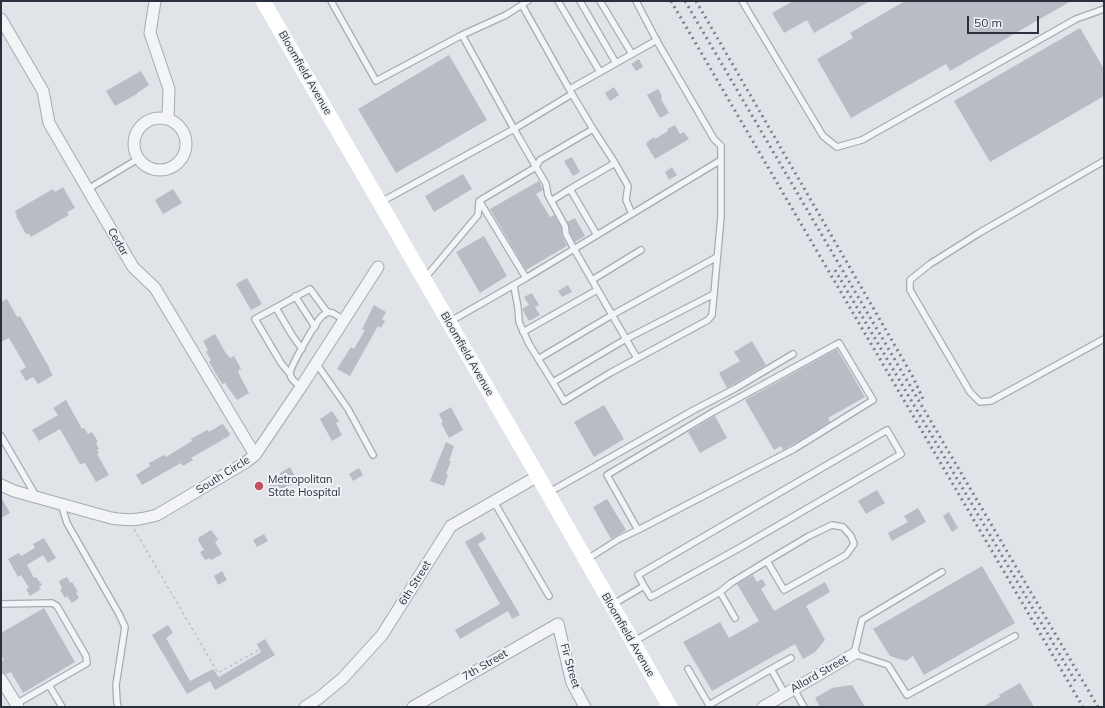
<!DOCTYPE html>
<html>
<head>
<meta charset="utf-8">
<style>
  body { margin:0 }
  #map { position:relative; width:1105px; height:708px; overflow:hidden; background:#e0e3e8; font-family:Mulish,sans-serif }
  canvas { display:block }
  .frame { position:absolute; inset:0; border:2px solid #2a303e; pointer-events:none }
  .scale { position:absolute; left:967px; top:16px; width:72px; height:18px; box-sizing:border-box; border:2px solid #2a303e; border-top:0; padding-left:5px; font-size:12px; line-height:14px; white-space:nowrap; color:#2a303e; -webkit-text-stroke:3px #f0f2f6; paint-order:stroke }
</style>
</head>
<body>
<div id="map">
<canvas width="1105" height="708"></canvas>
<div class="frame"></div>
<div class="scale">50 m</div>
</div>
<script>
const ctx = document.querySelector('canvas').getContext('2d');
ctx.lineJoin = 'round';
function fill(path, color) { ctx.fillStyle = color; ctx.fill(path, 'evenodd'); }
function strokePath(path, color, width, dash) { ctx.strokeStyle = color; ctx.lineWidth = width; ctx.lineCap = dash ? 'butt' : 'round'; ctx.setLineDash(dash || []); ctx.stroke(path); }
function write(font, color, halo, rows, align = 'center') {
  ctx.font = font + ' Mulish,sans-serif'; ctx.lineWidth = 4; ctx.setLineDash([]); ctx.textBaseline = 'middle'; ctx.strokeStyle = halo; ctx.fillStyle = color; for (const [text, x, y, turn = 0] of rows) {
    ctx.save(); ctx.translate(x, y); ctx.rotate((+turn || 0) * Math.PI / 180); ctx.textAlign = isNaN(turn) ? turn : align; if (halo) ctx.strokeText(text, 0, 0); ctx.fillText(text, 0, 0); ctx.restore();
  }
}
fill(new Path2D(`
  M793,1h77l-56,32 -7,-13 -23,13 -12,-20z
  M905,1h166l-121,70 -4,-7 -95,54 -34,-59 36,-21 -3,-5z
  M1080,28l24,41v27l-114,66 -36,-61z
  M449,55l38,65 -91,53 -38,-64z
  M639,59l4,8 -7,4 -5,-7z
  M141,71l8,14 -12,8v1l-22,12 -9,-15z
  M614,87l5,8 -9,6 -5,-8z
  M658,89l4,7 -1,3 8,14 -9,5 -13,-23z
  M675,125l5,9 4,-2 5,7 -34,20 -9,-15 1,-1v-1l7,-5 1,2 13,-8 -1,-2z
  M572,157l8,15 -7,4 -9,-15z
  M672,167l5,8 -8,5 -4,-8z
  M463,174l9,15 -38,23 -9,-16z
  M539,181l4,9 -7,4 14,23 4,-2 7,12 1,9 5,10 -41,24 -36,-61z
  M63,187l12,21 -8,4 2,3 -38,22 -2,-3h-3l-10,-18h1l-2,-5 38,-22 2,3z
  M173,189l9,14 -19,11 -8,-14z
  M575,218l10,18 -10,6 -5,-9 -3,-11z
  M484,236l23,40 -27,17 -24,-41z
  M247,278l15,26 -11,6 -15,-26z
  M568,285l4,7 -10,5 -4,-6z
  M532,293l7,12 -4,2 5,8 -11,6 -7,-12 7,-4 -5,-8z
  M7,299l10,18 3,-1 30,53h-1l4,6 -15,9 -5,-7 -7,4 -6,-10 6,-4 -17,-29 -8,4v-40z
  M374,305l12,7 -4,7 3,2 -4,7 -3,-2 -28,50 -13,-7 14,-22 3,2 11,-19 -3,-1z
  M215,334l10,18 5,6 4,-2 7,13 -3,2 1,3 10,19 -12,7 -12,-17 -3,1 -13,-22 2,-2 -5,-8 2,-2 -5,-9z
  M752,341l14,24 -39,23 -8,-15 21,-12 -6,-9z
  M837,349l28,48 -37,21 2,4 -31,19 -16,9 -2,-4 -7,4 -29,-50z
  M66,400l16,29 2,-1 4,6 4,-2 6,10 -2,1 3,6 -2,1 2,3 -2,1 12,21 -13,7 -11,-19 -5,1 -20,-35 -21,12 -7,-11 26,-15 -5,-7z
  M604,405l20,34 -30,18 -20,-35z
  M451,407l12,23 -14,8 -8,-15 2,-1 -4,-8z
  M332,411l6,9 1,1 -3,2 6,12 -10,6 -12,-22z
  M715,416l12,22 -27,15 -12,-21z
  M222,424h1l7,10 -1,2 -38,22 2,2 -10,6 -2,-3 -39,22 -6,-10 14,-9 -1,-3 15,-8 2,2 26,-16 -1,-2 16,-9 2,2z
  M446,442l8,4 -5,15h2l-5,13 2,1 -4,11 -14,-5z
  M290,467l8,14 -23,13 -6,-10 12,-8 -1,-3z
  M359,468l4,7 -10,6 -4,-7z
  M877,490l8,13 -19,11 -8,-13z
  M1,497l9,16 -9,5z
  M607,499l19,31 -15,9 -18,-32z
  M918,508l8,14 -34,19 -4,-8 20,-11 -4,-6z
  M949,512l9,16 -6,4 -9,-16z
  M211,530l6,8 1,2 -3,2 7,12 -11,6 -1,-2 -5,2 -5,-8 4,-2 -6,-10 1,-1 -1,-1z
  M482,532l4,7 -8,5 42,71 -8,4 -4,-8 -48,28 -5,-9 45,-26 -35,-62z
  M264,534l4,7 -11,6 -4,-7z
  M44,538l12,20 -8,5 -5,-8 -16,10 7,13 2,-1 6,8 -3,2 2,2 -11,7 -4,-7 3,-1 -8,-13 -3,2 -10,-18 11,-6 2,3 14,-8 -2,-4z
  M982,566l33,57 -91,52 -11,-19 -7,5 -16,-5 -17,-27z
  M222,571l5,9 -9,5 -4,-9z
  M753,575l4,7 5,-3 4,6 -5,4 13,22 51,-29 5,10 -24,14 19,34 -10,12 -12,7 -8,-15 -83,47 -29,-49 37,-20 9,16 30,-17 -22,-37z
  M67,577l3,6 2,-1 6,10 -2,1 3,5 -7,5 -5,-7 -2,2 -5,-8 2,-2 -3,-7z
  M44,608l31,54 -52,31 -12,-21 -5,2 -5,-2v-11l3,-1 -3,-5v-22z
  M168,625l5,8 -7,5 24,43 23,-12 6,8 42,-25 -4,-8 8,-5 10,16 -60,35 -5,-9 -23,13 -35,-59z
  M1020,683l14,24h-52l18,-10 -1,-2z
  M852,685l13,22h-45l-5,-9 17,-10z`), '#b8bcc4');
const lane = new Path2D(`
  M331,1l45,80 86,-46 52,94 -133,73
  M558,1l42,71
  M580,1l36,62
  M600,1l32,53
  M742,1l81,135 14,11 25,-7 214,-121 28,-10
  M522,5l50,89
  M462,35l44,-20 22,-14
  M570,89l87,-49
  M1104,161l-125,72 -49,31 -20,16v10l60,102 10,10 11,-1 113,-62
  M615,163l-22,-34 -53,31 -4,7 10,17 2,11 17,31 1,8 8,15 63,109
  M88,189l50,-30
  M570,189l45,-26 13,23 -2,14 6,14
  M551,201l19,-12 27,46
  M425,278l53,-63 1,-14 57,-34 -22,-38 58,-35 21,35
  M526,278l195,-118
  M592,280l49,-30
  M514,286l4,22 1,14 10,22 31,50 4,7 46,-28 98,-53 4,-5 9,-98v-71l-7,-7 -56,-96 -22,-42
  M295,296l20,31
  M276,308l16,27 10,14
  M449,322l77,-44 -46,-76
  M523,332l74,-42
  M538,359l74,-44 105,-58
  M316,363l32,46 25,46
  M290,374l-9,-11 -26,-44 55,-30 17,23
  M553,382l73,-43 88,-45
  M301,387c-5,-4 -11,-8 -11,-14 1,-8 26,-51 32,-57 2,-1 4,-2 5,-4l6,1 11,7
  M1,436l35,60
  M548,493l144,-82 44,-23 57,-34
  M494,502l55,94
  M61,504l6,19 52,91 6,13 -9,58 1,17 1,5
  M586,560l33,-21 19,-9 156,-81 79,-49 -34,-57 -126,69 -106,63 31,55
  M942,572l-80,48 -8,34 34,11 19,30 108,-59
  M720,592l11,-9 36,-22 42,-25 23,-11 11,2 8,9 3,8 -8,11 -62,35 -17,-29
  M1,604l51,-1 5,3 29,50 1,7 -71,41
  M612,605l32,-19 -6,-11 249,-145 14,24 -160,93 -90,50 -7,-11
  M633,642l87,-50 15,26
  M688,669l21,36 62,-36 14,25
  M771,669l20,-11
  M49,685l13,22
  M794,689l10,18`);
const street = new Path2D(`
  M155,1l-5,32 19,56 -1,30
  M1,19l42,72 6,32 84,144 22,21 100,167
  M134 144a26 26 0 1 1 52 0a26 26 0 1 1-52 0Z
  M1,485l13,6 97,27c20,3 27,2 46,-3l89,-53 9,-7 46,-68 77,-120
  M1,679l17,28
  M305,707l14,-9 24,-20 39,-43 69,-109 87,-50
  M413,707l145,-83 14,59 13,24
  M763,707l91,-53`);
strokePath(lane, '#a6aab2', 8);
strokePath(street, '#a6aab2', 13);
strokePath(new Path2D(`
  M134,529l84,144 41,-23`), '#bfc1c7', 1.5, [3, 3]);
strokePath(lane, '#f3f4f7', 5.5);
strokePath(street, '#f3f4f7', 11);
strokePath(new Path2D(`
  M263,1l275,475 132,231`), '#fff', 15);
strokePath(new Path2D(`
  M671,1l412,706
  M685,1l413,706
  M696,1l217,376 10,22
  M835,270l242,414`), '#7b8190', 3, [2, 4]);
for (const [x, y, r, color] of [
  [259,486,5,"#c25058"]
]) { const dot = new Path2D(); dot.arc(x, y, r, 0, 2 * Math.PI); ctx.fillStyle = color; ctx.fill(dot); strokePath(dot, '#f0f2f6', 1.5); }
write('11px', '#2a303e', '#f0f2f6', [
  ["Bloomfield Avenue",305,73,60],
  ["Cedar",118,242,60],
  ["Bloomfield Avenue",467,354,60],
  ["South Circle",223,475,-32],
  ["6th Street",415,583,-58],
  ["Bloomfield Avenue",628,635,60],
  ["7th Street",485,665,-30],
  ["Fir Street",570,666,74],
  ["Allard Street",819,674,-30]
]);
write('11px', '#2a303e', '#f0f2f6', [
  ["Metropolitan",268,480],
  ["State Hospital",268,493]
], 'left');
</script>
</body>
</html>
